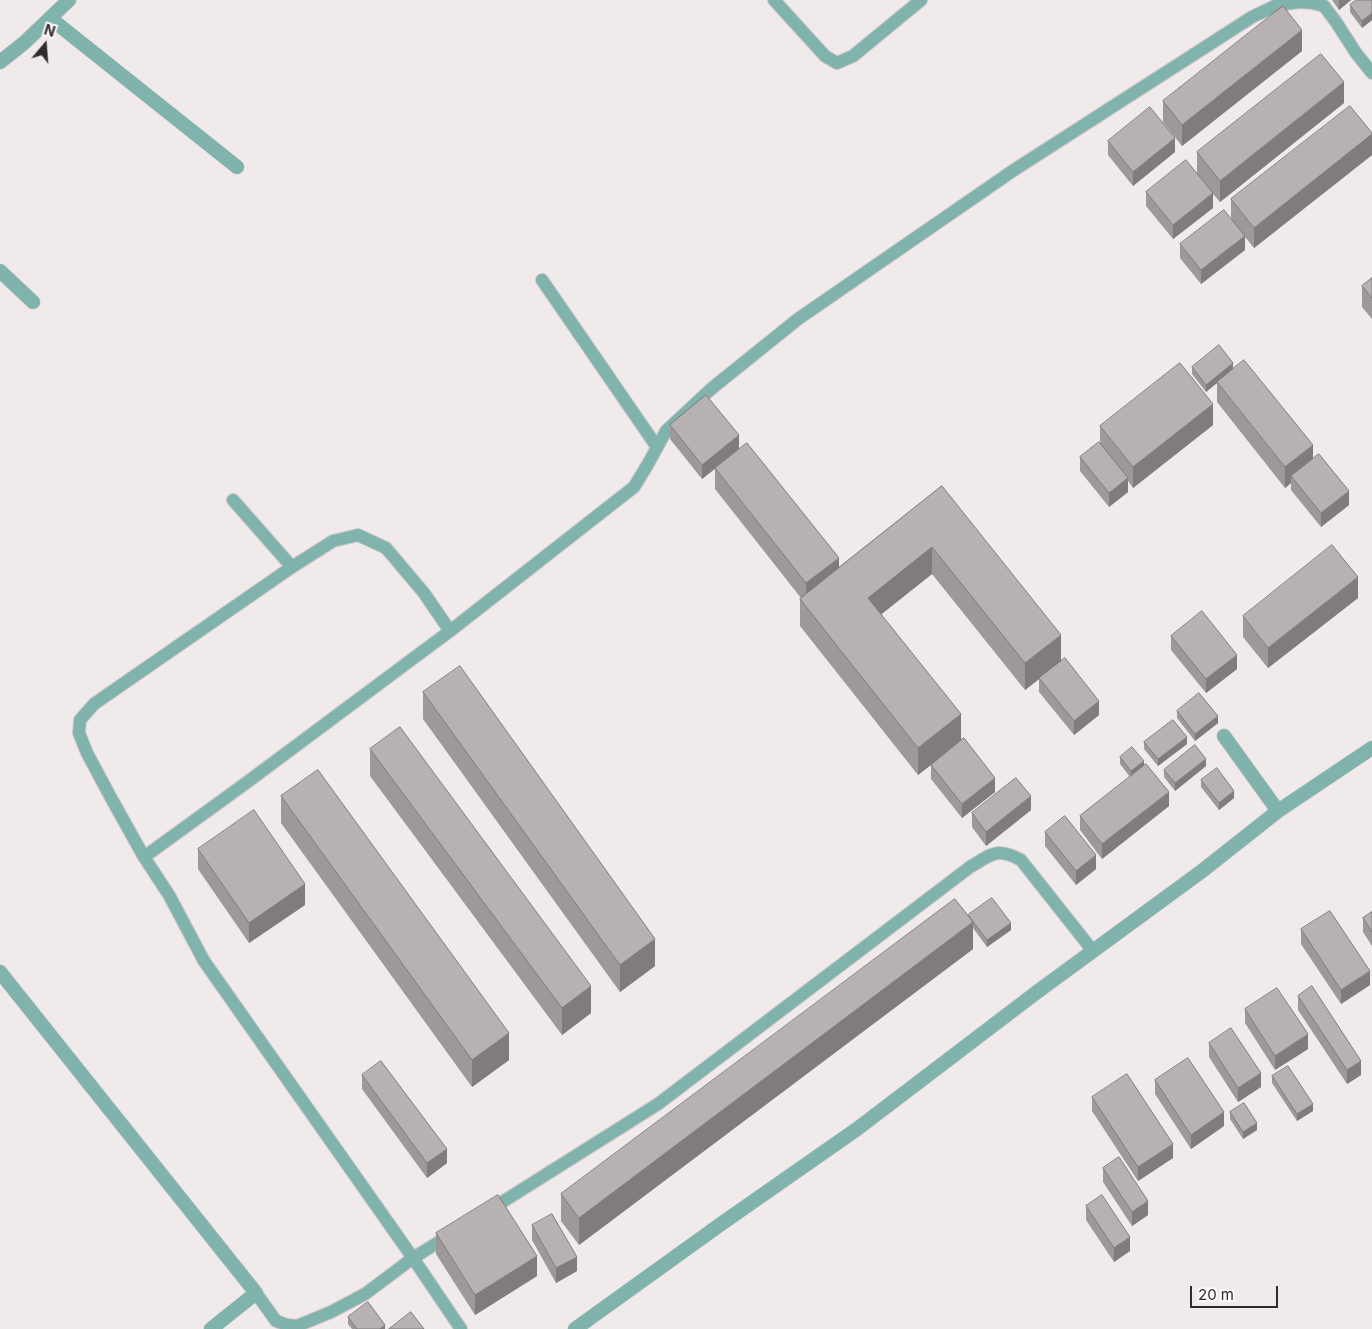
<!DOCTYPE html>
<html>
<head>
<meta charset="utf-8">
<style>
  body { margin:0 }
  #map { position:relative; width:1372px; height:1329px; overflow:hidden; background:#f0eaeb; font-family:Inter,sans-serif }
  canvas { display:block }
  .north { position:absolute; left:20px; top:20px; width:50px; height:50px; -webkit-text-stroke:4px #fdf7f8; paint-order:stroke; rotate:18deg; font-size:14px; font-weight:700; line-height:20px; text-align:center; color:#2e2c2c }
  .north::after { content:''; display:block; margin:auto; width:18px; height:22px; background:#2e2c2c; clip-path:polygon(50% 0,100% 100%,50% 72%,0 100%) }
  .scale { position:absolute; left:1190px; top:1286px; width:88px; height:22px; box-sizing:border-box; border:2px solid #2e2c2c; border-top:0; padding-left:6px; font-size:15px; line-height:18px; white-space:nowrap; color:#2e2c2c; -webkit-text-stroke:4px #fdf7f8; paint-order:stroke }
</style>
</head>
<body>
<div id="map">
<canvas width="1372" height="1329"></canvas>
<div class="north">N</div>
<div class="scale">20 m</div>
</div>
<script>
const ctx = document.querySelector('canvas').getContext('2d');
ctx.lineJoin = 'round';
function strokePath(path, color, width, dash) { ctx.strokeStyle = color; ctx.lineWidth = width; ctx.lineCap = dash ? 'butt' : 'round'; ctx.setLineDash(dash || []); ctx.stroke(path); }
function fill(path, color) { ctx.fillStyle = color; ctx.fill(path, 'evenodd'); }
const service = new Path2D(`
  M774,0l51,56 12,7 16,-7 68,-56
  M542,280l115,167
  M233,500l59,67
  M450,631l-26,-38 -38,-45 -28,-13 -25,6 -41,26 -198,137 -14,16 -1,13 8,20 23,43 34,61 25,38 35,66 209,297 48,71
  M144,857l102,-74 204,-152 184,-144 14,-23 18,-33 45,-42 87,-70 216,-149 238,-153 25,-12 23,-3 12,1 12,3 12,16 20,31 16,20
  M488,1211l170,-107 312,-237c22,-13 26,-20 51,-7l72,91
  M256,1293l20,28 11,4 10,1 34,-14 34,-18 48,-36 37,-23`);
const minor = new Path2D(`
  M50,18l187,149
  M0,62l24,-19 45,-43
  M0,271l33,31
  M1224,736l54,75
  M0,972l256,321 -45,36
  M575,1329l146,-105 136,-95 180,-137 165,-121 76,-60 94,-63`);
strokePath(service, '#cdc8c9', 14);
strokePath(minor, '#cdc8c9', 15);
strokePath(service, '#7fb3ac', 12);
strokePath(minor, '#7fb3ac', 14);
fill(new Path2D(`
  M1332,0h19l-12,10z
  M1372,0v20l-10,8 -12,-16v-7z
  M1302,51l-120,95 -19,-24v-21z
  M1344,103l-124,99 -8,-9 1,15 -40,31 -27,-33v-14l51,-19v-21z
  M1372,133v22l-118,93 -9,-11v13l-44,34 -21,-26v-14l51,-25v-20z
  M1108,141l67,11 -42,34 -25,-31z
  M1372,278v41l-10,-12v-21z
  M1192,367l41,1 80,91 36,46 -28,22 -30,-37v-7l-6,5 -68,-86v-19l-11,9 -14,-18z
  M670,425l69,24 100,118 103,-81 157,229 -25,20 -35,-43v-13l-14,11 -93,-116 -51,40 80,127 34,51 -33,26 -31,-39v-14l-13,10 -118,-149v-27l1,-1 -86,-109v-20l-13,10 -32,-40z
  M1213,425l-80,63 -5,-7v11l-19,15 -29,-36v-14l20,-13v-18z
  M1358,598l-90,70 -25,-31v-21z
  M1171,636l66,33 -31,24 -35,-43z
  M423,692l232,274 -35,26 -197,-273z
  M1177,711l41,12 -23,18 -18,-23z
  M1144,742l43,2 -29,22 -14,-17z
  M370,749l221,264 -29,22 -192,-259z
  M1120,757l24,9 25,40 -67,53 -22,-29v-14l50,-39 -10,-13z
  M1206,766l-31,25 -11,-14v-7z
  M1201,780l33,18 -15,12 -18,-23z
  M281,796l228,264 -37,27 -191,-264z
  M1031,810l-45,36 -14,-19v-14z
  M1045,832l51,37 -20,16 -31,-39z
  M198,849l107,56 -56,38 -51,-74z
  M1372,912v34l-9,-14v-14z
  M968,915l43,15 -24,17 -14,-19v21l-394,296 -18,-24v-27l407,-278z
  M1301,929l69,56 -29,19 -40,-60z
  M1298,996l63,79 -14,9 -49,-74z
  M1245,1009l63,40 -33,21 -30,-47z
  M1209,1043l52,44 -23,15 -29,-45z
  M362,1075l85,88 -20,15 -65,-89z
  M1272,1076l41,35 -16,10 -25,-38z
  M1155,1080l69,46 -33,23 -36,-55z
  M1092,1097l81,61 -35,23 -46,-70z
  M1230,1112l27,18 -14,9 -13,-20z
  M1103,1168l45,47 -16,11 -29,-44z
  M1086,1206l44,45 -16,11 -28,-42z
  M532,1225l45,46 -21,12 -24,-43z
  M436,1233l101,43 -62,39 -39,-61z
  M348,1317l37,12h-33l-4,-5z`), '#9d9899');
fill(new Path2D(`
  M1339,0h12l-12,10z
  M1372,13v7l-10,8v-7z
  M1302,30v21l-120,95v-21z
  M1344,82v21l-124,99v-21z
  M1372,134v21l-118,93v-20z
  M1175,138v14l-42,34v-14z
  M1213,193v15l-40,31v-14z
  M1245,236v14l-44,34v-14z
  M1233,363v7l-16,12v1l-11,9v-7z
  M1213,404v21l-80,63v-21z
  M739,435v14l-37,30v-14z
  M1313,445v21l-22,10v7l-6,5v-21z
  M1128,478v14l-19,15v-14z
  M1349,491v14l-28,22v-14z
  M932,547v27l-64,51v-27z
  M839,558v20l-33,26v-21z
  M1358,577v21l-90,70v-20z
  M1061,635v27l-36,28v-27z
  M1237,655v14l-31,24v-14z
  M1099,701v14l-25,20v-14z
  M961,714v27l-43,34v-27z
  M1218,716v7l-23,18v-7z
  M1187,737v7l-29,22v-7z
  M1206,759v7l-31,25v-8z
  M1144,761v7l-13,10v-7z
  M995,778v14l-33,26v-14z
  M1234,791v7l-15,12v-7z
  M1169,792v14l-67,53v-15z
  M1031,796v14l-45,36v-14z
  M1096,855v14l-20,16v-14z
  M305,884v21l-56,38v-20z
  M973,922v27l-394,296v-27z
  M1011,923v7l-24,17v-7z
  M655,939v27l-35,26v-27z
  M1370,971v14l-29,19v-14z
  M591,986v27l-29,22v-27z
  M509,1033v27l-37,27v-27z
  M1308,1034v15l-33,21v-14z
  M1361,1061v14l-14,9v-14z
  M1261,1073v14l-23,15v-14z
  M1313,1104v7l-16,10v-7z
  M1224,1112v14l-33,23v-14z
  M1257,1123v7l-14,9v-7z
  M1173,1144v14l-35,23v-14z
  M447,1149v14l-20,15v-15z
  M1148,1201v14l-16,11v-14z
  M1130,1237v14l-16,11v-14z
  M537,1256v20l-62,39v-20z
  M577,1257v14l-21,12v-15z
  M385,1325v4h-5z`), '#807c7d');
const building = new Path2D(`
  M1356,0h16v13l-10,8 -12,-16z
  M1283,6l19,24 -120,95 -19,-24z
  M1321,54l23,28 -124,99 -23,-29z
  M1350,106l22,27v1l-118,94 -23,-29z
  M1150,107l25,31 -42,34 -25,-31z
  M1186,160l27,33 -40,32 -27,-33z
  M1224,210l21,26 -44,34 -21,-26z
  M1372,278v20l-10,-12z
  M1219,345l14,18 -27,22 -14,-18z
  M1244,360l69,85 -28,22 -68,-85z
  M1180,363l33,41 -80,63 -33,-41z
  M706,395l33,40 -37,30 -32,-40z
  M1099,442l29,36 -19,15 -29,-36z
  M747,443l92,115 -33,25 -91,-115z
  M1319,454l30,37 -28,22 -30,-37z
  M942,486l119,149 -36,28 -93,-116 -64,51 93,116 -43,34 -118,-149z
  M1332,545l26,32 -90,71 -25,-32z
  M1202,611l35,44 -31,24 -35,-43z
  M1065,658l34,43 -25,20 -35,-43z
  M460,666l195,273 -35,26 -197,-273z
  M1199,693l19,23 -23,18 -18,-23z
  M1173,720l14,17 -29,22 -14,-17z
  M400,727l191,259 -29,22 -192,-259z
  M964,738l31,40 -33,26 -31,-39z
  M1195,745l11,14 -31,24 -11,-13z
  M1132,747l12,14 -13,10 -11,-14z
  M1146,764l23,28 -67,52 -22,-28z
  M1217,768l17,23 -15,12 -18,-23z
  M318,770l191,263 -37,27 -191,-264z
  M1016,778l15,18 -45,36 -14,-19z
  M254,810l51,74 -56,39 -51,-74z
  M1065,816l31,39 -20,16 -31,-39z
  M992,898l19,25 -24,17 -19,-25z
  M955,899l18,23 -394,296 -18,-24z
  M1330,911l40,60 -29,19 -40,-61z
  M1372,912v20l-9,-14z
  M1312,986l49,75 -14,9 -49,-74z
  M1277,988l31,46 -33,22 -30,-47z
  M1231,1028l30,45 -23,15 -29,-45z
  M1188,1058l36,54 -33,23 -36,-55z
  M381,1061l66,88 -20,14 -65,-88z
  M1288,1066l25,38 -16,10 -25,-38z
  M1127,1074l46,70 -35,23 -46,-70z
  M1244,1103l13,20 -14,9 -13,-20z
  M1119,1157l29,44 -16,11 -29,-44z
  M498,1195l39,61 -62,39 -39,-62z
  M1102,1195l28,42 -16,11 -28,-42z
  M552,1214l25,43 -21,11 -24,-43z
  M368,1302l17,23 -5,4h-23l-9,-12z
  M411,1312l13,17h-35z`);
fill(building, '#b7b1b2');
strokePath(building, '#807c7d', 1);
</script>
</body>
</html>
